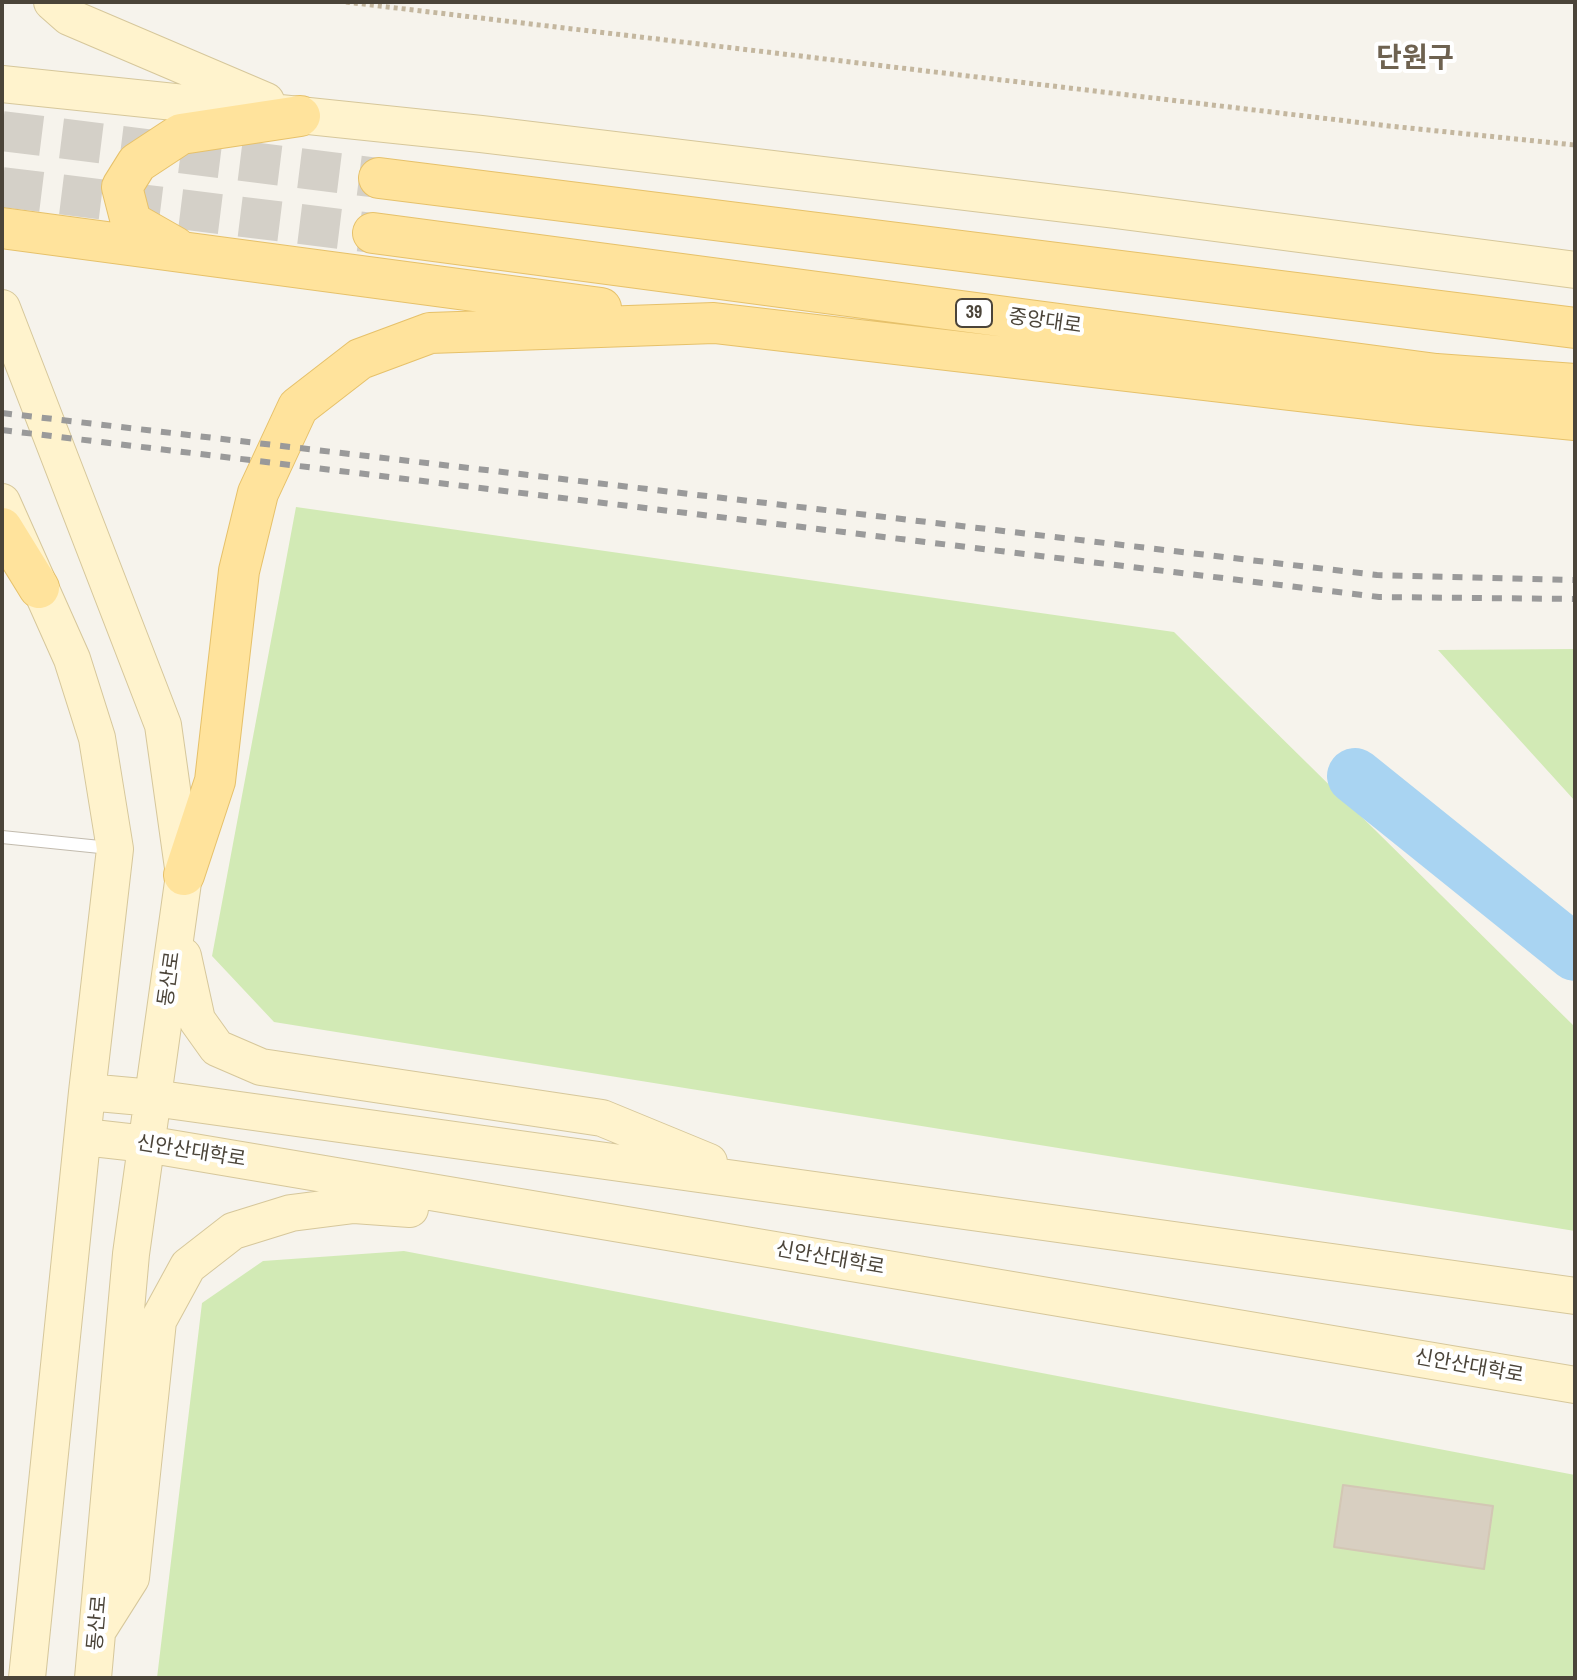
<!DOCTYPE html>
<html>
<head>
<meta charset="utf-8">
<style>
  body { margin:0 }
  #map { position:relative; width:1577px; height:1680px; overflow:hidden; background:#f6f3ec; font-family:"Archivo Narrow",sans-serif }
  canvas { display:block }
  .frame { position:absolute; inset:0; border:4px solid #4b4439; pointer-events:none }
</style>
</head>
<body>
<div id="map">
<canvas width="1577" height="1680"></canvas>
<div class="frame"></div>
</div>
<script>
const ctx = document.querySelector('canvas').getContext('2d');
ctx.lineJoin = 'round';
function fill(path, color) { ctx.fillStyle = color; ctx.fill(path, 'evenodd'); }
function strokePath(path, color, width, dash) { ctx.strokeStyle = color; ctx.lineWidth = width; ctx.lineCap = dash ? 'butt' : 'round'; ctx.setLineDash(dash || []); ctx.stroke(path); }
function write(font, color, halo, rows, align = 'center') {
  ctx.font = font + ' "Archivo Narrow","Noto Sans KR",sans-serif'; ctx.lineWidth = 8; ctx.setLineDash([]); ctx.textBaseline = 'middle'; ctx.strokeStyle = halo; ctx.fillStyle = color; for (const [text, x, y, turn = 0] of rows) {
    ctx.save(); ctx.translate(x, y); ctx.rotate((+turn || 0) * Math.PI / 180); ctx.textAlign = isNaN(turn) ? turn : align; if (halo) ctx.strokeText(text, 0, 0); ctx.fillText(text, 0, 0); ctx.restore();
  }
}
fill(new Path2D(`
  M296,507l878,125 401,395v204l-1301,-209 -62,-66z
  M1575,649v152l-137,-151z
  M404,1251l1171,224v203h-1418l45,-375 61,-42z`), '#d2eab5');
strokePath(new Path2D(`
  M1355,776l220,177`), '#a9d4f2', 56);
const building = new Path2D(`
  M1343,1485l150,21 -9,63 -150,-22z`);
fill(building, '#d8cfc1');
strokePath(building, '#d3c7b4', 2);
strokePath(new Path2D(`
  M2,131l377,47
  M2,187l371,46`), '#d4d0c8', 40, [40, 20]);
const lane = new Path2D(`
  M2,837l108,11`);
const secondary = new Path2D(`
  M52,2l17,15 197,84
  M2,84l479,50 634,76 460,60
  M2,308l161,417 21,150 -53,379 -38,424
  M2,502l70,157 25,79 18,111 -28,243 -60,586
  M183,956l14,64 20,28 44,19 341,51 107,44
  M87,1092l66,6 1422,198
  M84,1137l62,7 1429,241
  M100,1627l31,-49 27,-257 30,-55 45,-35 58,-18 63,-8 56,4`);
const primary = new Path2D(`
  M379,178l1196,150
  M2,228l599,80
  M373,233l1063,141 139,10
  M175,247l-44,-25 -9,-35 15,-24 44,-29 119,-18
  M2,528l37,60
  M184,875l31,-94 24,-210 19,-78 40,-86 62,-48 70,-26 284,-10 704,82 157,15`);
strokePath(lane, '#c2bbae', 14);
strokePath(secondary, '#d6c79b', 38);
strokePath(primary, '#e6c16a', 42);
strokePath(new Path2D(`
  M346,2l1043,124 186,19`), '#c4b79f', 5, [4, 4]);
strokePath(lane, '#fff', 12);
strokePath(secondary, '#fff3cd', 36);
strokePath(primary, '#ffe39c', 40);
strokePath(new Path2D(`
  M2,413l1375,162 198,5
  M2,430l1377,167 196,2`), '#9a9a9a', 6, [10, 10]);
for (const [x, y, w] of [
  [974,313,36]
]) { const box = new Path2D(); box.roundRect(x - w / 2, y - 14, w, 28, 6); ctx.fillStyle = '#fff'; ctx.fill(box); strokePath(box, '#4b4439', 2); }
write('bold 18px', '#4b4439', null, [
  ["39",974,313]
]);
write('20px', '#4b4439', '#fff', [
  ["중앙대로",1045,322,8],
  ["동산로",170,979,-82],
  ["신안산대학로",191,1152,9],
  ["신안산대학로",830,1259,10],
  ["신안산대학로",1469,1367,10],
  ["동산로",98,1623,-85]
]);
write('bold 28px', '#6e6250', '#fff', [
  ["단원구",1415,59]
]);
</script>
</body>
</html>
